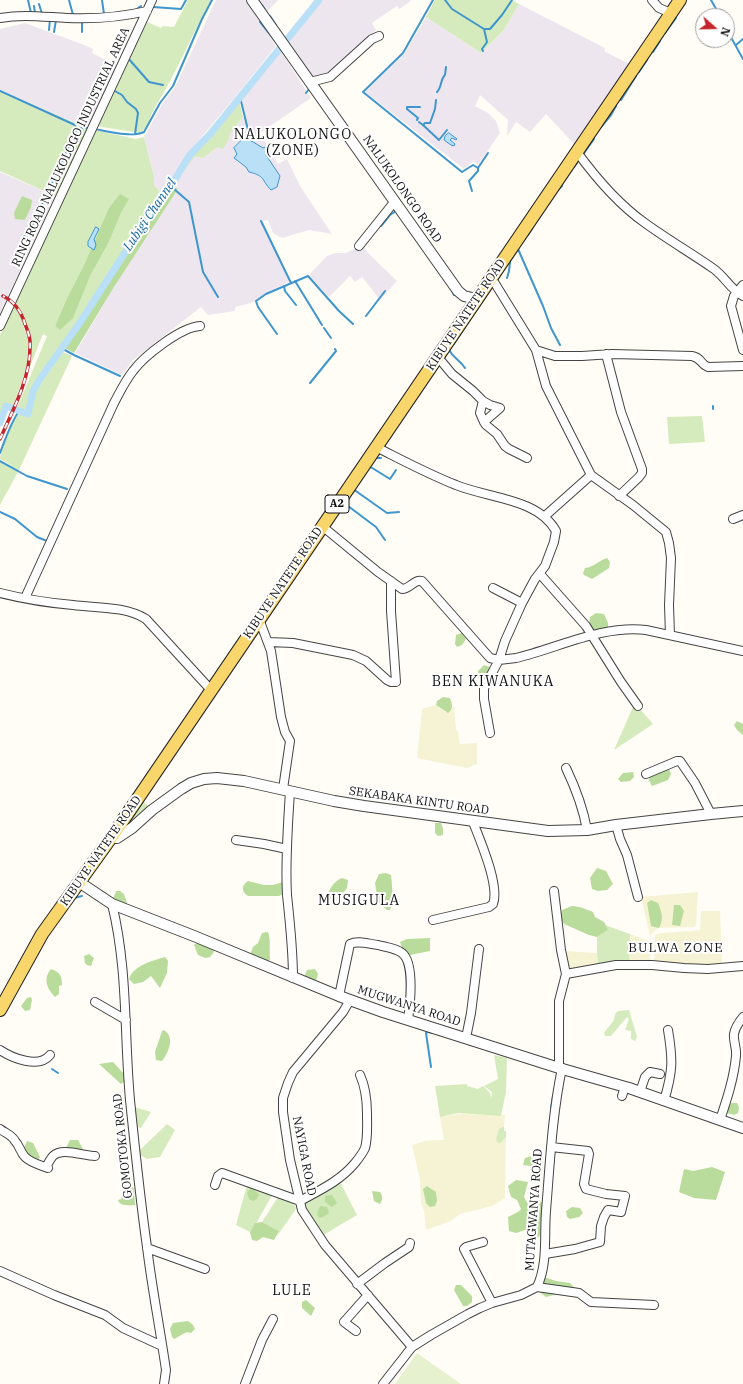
<!DOCTYPE html>
<html>
<head>
<meta charset="utf-8">
<style>
  body { margin:0 }
  #map { position:relative; width:743px; height:1384px; overflow:hidden; background:#fffdf5; font-family:"IBM Plex Serif",serif }
  canvas { display:block }
  .north { position:absolute; left:695px; top:8px; width:40px; height:40px; box-sizing:border-box; background:#fff; border:1px solid #a0a0a0; border-radius:50%; rotate:110deg; font-size:11px; font-weight:700; line-height:16px; text-align:center; color:#111 }
  .north::after { content:''; display:block; margin:auto; width:14px; height:18px; background:#c4262e; clip-path:polygon(50% 0,100% 100%,50% 72%,0 100%) }
</style>
</head>
<body>
<div id="map">
<canvas width="743" height="1384"></canvas>
<div class="north">N</div>
</div>
<script>
const ctx = document.querySelector('canvas').getContext('2d');
ctx.lineJoin = 'round';
function fill(path, color) { ctx.fillStyle = color; ctx.fill(path, 'evenodd'); }
function strokePath(path, color, width, dash) { ctx.strokeStyle = color; ctx.lineWidth = width; ctx.lineCap = dash ? 'butt' : 'round'; ctx.setLineDash(dash || []); ctx.stroke(path); }
function write(font, color, halo, rows, align = 'center') {
  ctx.font = font + ' "IBM Plex Serif",serif'; ctx.lineWidth = 4; ctx.setLineDash([]); ctx.textBaseline = 'middle'; ctx.strokeStyle = halo; ctx.fillStyle = color; for (const [text, x, y, turn = 0] of rows) {
    ctx.save(); ctx.translate(x, y); ctx.rotate((+turn || 0) * Math.PI / 180); ctx.textAlign = isNaN(turn) ? turn : align; if (halo) ctx.strokeText(text, 0, 0); ctx.fillText(text, 0, 0); ctx.restore();
  }
}
fill(new Path2D(`
  M216,0h29l31,46 -40,50 -47,56 -27,42 -8,-9v-8l-10,-40 20,-36 11,-14z
  M258,0h20l-12,13z
  M321,0h89l1,1 -12,8 -2,-3 -25,17 4,7 -47,47 -18,1 -25,-35z
  M519,4l86,44 -1,3 25,13 -55,80 -28,-30 -16,18 -14,-10 -9,14 1,-16 -28,-25 -5,11 13,7 8,8 4,12 -22,32 -5,-4 -9,8 -99,-77 39,-38 22,-37 55,36 23,-23z
  M25,23l59,22 9,4 -1,4 26,13 -29,63 -89,-39v-61z
  M280,50l31,48 -51,35 18,31 9,-5 13,27 32,48 -23,-4 -27,8 -9,-5 -5,-13 -5,1 11,24 15,37 -19,9 -16,11 -19,5v4l-27,4 -7,-8 -68,53 -11,15 -47,-22 39,-66 64,-98 -5,-3 2,-3 20,-28 8,3 26,-19 1,-5 13,-17 3,2 -5,-22z
  M0,172l55,24 -55,117z
  M363,245l5,8 29,28 -17,19 -20,-26 2,3 -7,5 -5,-6 -21,21 -20,-22 18,-19 8,-3h11z`), '#eee6ef');
fill(new Path2D(`
  M436,705l9,7 6,-1 2,-4h1l2,23 2,1 2,13 17,-1v21l-10,4 -50,-10 5,-49z
  M698,892l-2,33 -2,2 -35,1 -4,2 -5,6 -9,-39z
  M701,911h19l2,52 -24,2 -44,-2 1,-28 6,-2 31,-2 8,-1z
  M630,934l21,8 -1,21h-21z
  M564,951l33,2 1,13 -29,7z
  M458,1114l47,1 -1,11 -5,3 4,10 3,-2 -1,50v11l-13,8 -32,8 -9,7 -25,9 -2,-19 -3,-8 -1,-23 -8,-35 13,-4 19,-1 -4,-23z`), '#f6f3d4');
fill(new Path2D(`
  M188,0h23c-19,35 -34,71 -54,104 -6,9 -9,23 -17,29l-44,-7 49,-105 16,7 2,-2 11,1z
  M435,0h77l7,4 -15,26 -23,23 -55,-36z
  M0,90l89,39 -34,67 -55,-25z
  M239,100l4,17 -13,17 -1,5 -6,10 -5,-2 -15,11 -8,-2 -20,27 14,-25 22,-24z
  M94,130l42,9 8,-2 10,40v8l8,9 -31,44 -67,106 -31,45 -6,22 -10,-3 30,-72 -4,-2 -14,35c2,-16 5,-27 -1,-42l-5,-2c2,6 5,12 5,18 2,20 -8,45 -15,63l-7,-3 -6,14v-82zM129,199l-8,14 -12,29 -49,87 -5,-3 12,-28 19,-37z
  M63,352l9,4 -53,114 -19,35v-44l13,5 -13,-7c1,-15 11,-34 20,-47l9,3 6,-23z
  M702,416l3,26 -36,2 -2,-27z
  M633,707l6,1 14,16 -39,26z
  M143,801l5,5 -22,24 -4,1z
  M605,925l25,9 -1,29 -31,3 -1,-13v-16l11,-7z
  M629,1010l8,27 -2,4 -4,-2v-8l-6,-1 4,-11 -2,-2 -16,19h-6l-1,-3 10,-13 1,-6 3,-3z
  M494,1055l13,3 -1,34 -5,24 -43,-3 -18,4 -5,-31 32,-2v2l11,3 5,-3 7,7 1,5 1,-6 -8,-6 14,-7z
  M134,1107l17,5 -10,16 -4,-1z
  M167,1124l8,6 -15,27 -13,2 -7,-4v-5z
  M504,1126v5h2v6l-6,6h-2l-2,-3 3,-11z
  M340,1182l17,33 -37,22 -11,-17 -6,-18z
  M247,1185l25,10 -15,27 -2,1 -5,9 -14,-7z
  M278,1197c7,3 14,4 18,11l-2,4 -17,24 2,-5 -17,-9z`), '#d5ebbd');
fill(new Path2D(`
  M173,186l5,3 -64,98 -40,66 -9,-5 61,-94z
  M120,194l9,5 -8,14 -12,29 -19,34 -17,42 -13,12 -5,-4 12,-28 19,-37 23,-53z
  M22,196l10,4 -1,7 -6,13 -10,-1 -1,-6z
  M607,558l3,4 -1,6 -17,11 -8,-4 -1,-2 2,-5c9,-1 13,-7 22,-10z
  M596,613l8,1 4,9v5l-15,4 -4,-6 1,-9z
  M462,633l4,6 -4,6 -5,2 -2,-3 1,-9z
  M484,665l8,3 -8,12 -6,-3v-6z
  M443,697l7,1c2,6 4,11 -2,15l-12,-8 1,-4z
  M737,721l6,3v11l-6,-5 -3,-5z
  M668,767l3,7 -3,6 -16,6 -3,-6 1,-6z
  M633,772l1,5 -4,4 -9,1 -3,-3 5,-6z
  M435,823h6l2,6v6l-5,1 -3,-3z
  M597,868l9,3 7,13 -6,6 -9,1 -6,-2 -2,-11z
  M386,873l5,2c1,11 3,25 -1,35h-3l-9,-8 -3,-19 4,-9z
  M342,878l6,2 -1,8 -3,4 -15,7 -2,-2c3,-9 6,-15 15,-19z
  M248,881l16,4h9l10,-3v12l-4,2h-31c-7,-4 -7,-11 0,-15z
  M116,891h4l4,3 3,9 -4,3 -10,-7z
  M651,900l7,3c4,10 6,16 1,25l-8,-2 -4,-23z
  M674,905h6l4,6 -4,15 -8,-1z
  M572,906l8,1 13,5 2,5 9,5 4,8 -11,7 -8,-2 -25,-11 -4,-7 2,-7z
  M268,932c3,7 1,18 2,27l-1,2 -4,1 -15,-7 3,-8 5,-4 4,-10z
  M430,938v13l-25,5 -5,-14 7,-3z
  M198,942l3,3 8,-3 4,2 1,8 -4,5 -5,1 -7,-3 -4,-10z
  M89,954l5,4 -3,8 -4,-1 -2,-2 -1,-7z
  M165,957l3,4 -1,12 -7,15 -9,-12 -8,6 -9,2 -5,-5c5,-14 23,-18 36,-22z
  M51,969c9,3 11,7 11,16l-3,1v8l-4,3c-9,-9 -12,-19 -4,-28z
  M315,969l3,5 -2,7 -4,1 -8,-5 3,-7z
  M31,997l1,3 -2,10 -5,1 -4,-5 6,-8z
  M164,1030c11,7 5,22 -2,31l-6,-1 -1,-8 7,-21z
  M113,1062l11,12v8l-3,2 -22,-20z
  M731,1103h6l2,4 -1,6 -4,2 -7,-2 1,-5z
  M70,1140h8l6,11 -4,5 -11,1 -4,-7z
  M27,1141l6,2 7,14 -4,6 -13,-13z
  M535,1155l8,6 -1,4 -3,2 -16,-2 2,-7z
  M712,1167l13,5 -9,28 -22,-2 -15,-6 5,-23 9,2z
  M516,1180l12,2 -4,15 4,7h6l8,-2 -2,33 -2,3 -4,-2 -3,-8 -15,5 -7,-2 -1,-14 10,-5 3,-3 -4,-9 -6,-3 -3,-11z
  M127,1186l6,1 1,3 1,15c-6,0 -15,2 -17,-5l3,-1 2,-11z
  M427,1186l9,6 1,9 -2,5 -5,1 -4,-4 -3,-14z
  M251,1188l8,6 -2,5 -4,2 -4,-2 -2,-6z
  M372,1191l8,1c3,5 3,7 0,12l-6,-3z
  M332,1195l5,8 -5,4 -7,-5v-6z
  M320,1206l7,1 2,6 -6,4 -4,1 -2,-4z
  M572,1207l8,1 3,5 -4,4 -9,2 -3,-2 -1,-6z
  M262,1222l17,9 -5,9 -11,-3 -6,4 -5,-1 -2,-8 5,-9z
  M544,1277l12,4 14,2 5,5 -3,6 -7,1 -7,-1 -12,3 -7,-5 2,-10z
  M456,1285h5l11,11v6l-5,4h-4l-9,-16z
  M306,1300l9,8 -4,8 -9,-8v-6z
  M188,1321l5,4 2,4 -4,4 -4,-1 -13,7 -2,-2 -2,-8 3,-6z`), '#b9dc9c');
fill(new Path2D(`
  M417,1353l44,31h-66z`), '#e6f2cf');
const water = new Path2D(`
  M449,133l8,6 -1,1 -4,-2 -2,2 5,4 -1,2 -3,-1 -7,-5 1,-4z
  M245,137l18,11 2,-1 2,2 -1,6 14,21 -3,11 -6,3c-10,-10 -5,-14 -22,-18l-3,-5 -12,-9 3,-4 -3,-6z
  M96,227l3,2 -5,10 2,6 -2,5 -6,-4v-4z`);
fill(water, '#b9e0f7');
strokePath(water, '#3f96cf', 1);
strokePath(new Path2D(`
  M28,0l3,13
  M69,0l4,15
  M102,0l2,14
  M433,0l-30,53 -40,39 99,80 11,-7 5,3
  M445,0l7,9 32,20 3,13 -5,7 1,2
  M711,0l9,16
  M39,4l3,10
  M262,5l3,5
  M34,6l1,7h2
  M153,7l28,2 5,-9
  M138,8l3,-2
  M270,16l6,9
  M260,22l19,24
  M484,29h6l12,-14 10,-15
  M49,30l1,-11
  M727,30l16,29
  M54,32l2,-12
  M82,32v-12
  M665,33l11,-15
  M736,45l7,-6
  M653,52l7,-11
  M128,58l21,24 14,3
  M639,72l8,-12
  M113,90l9,5 5,7 9,7 2,4 -3,21
  M0,91l75,34 2,3
  M437,92c5,-5 3,-12 8,-17l1,-8
  M306,93l3,-4
  M240,97l9,37
  M621,100l15,-24
  M417,120l1,-2 -11,-9v-2h13
  M419,122l4,3 2,-2h5l5,-14 1,-9
  M423,125l16,15 8,-10
  M601,127l10,-12 5,-9
  M94,129c13,2 38,9 50,3l16,-29 13,-17 29,-67 10,-19
  M582,156l12,-17
  M574,167l3,-4
  M169,188l5,1 15,13 14,70 15,25
  M472,191l-3,-10 9,-10v-3l10,-15
  M557,191l5,-5
  M261,221l30,62
  M381,226l9,-11 6,-4
  M528,235l5,-8
  M21,241l11,-15 45,-98h12
  M518,249l25,57 8,22 9,17
  M508,264l10,-15
  M507,278l2,-7 1,-9
  M295,281l27,44
  M284,286l1,5 11,14
  M452,291l2,4
  M366,316l19,-25
  M324,328l7,10
  M277,334l-19,-27 -2,-6 10,-7 42,-18 31,35 14,13
  M453,345l12,-18
  M63,349l11,6 46,21
  M448,351l1,-1c5,9 11,10 16,18
  M310,383l26,-32 -1,-2
  M713,409v-3
  M0,453c6,-15 10,-29 19,-42
  M376,458h5
  M0,461l27,15 40,13
  M369,466l21,13 6,-9
  M353,489l34,24 12,-1
  M342,506h6l28,21 9,13
  M0,512l15,7 22,18 10,4
  M74,898l8,-2
  M431,1067l-5,-34 1,-1 7,1
  M52,1069l6,4
  M551,1108l2,-12`), '#3f96cf', 2);
strokePath(new Path2D(`
  M0,423l6,-17 22,8 5,-23 7,-12 39,-55 56,-87 33,-46 21,-35 22,-23 108,-133`), '#b9e0f7', 7);
const minor = new Path2D(`
  M652,0l7,8 12,5
  M0,18c23,-4 44,-1 67,0 26,1 55,-1 80,-7
  M310,82l20,-5 42,-38 7,-3
  M577,152c19,26 41,52 68,71 22,16 46,30 69,46 11,8 17,21 29,27
  M359,246l36,-45
  M491,277l45,73 10,36 45,89 42,30 33,27 3,11 2,15 -2,47 1,30
  M743,285l-9,11 -3,10 12,44
  M0,326l152,-326
  M536,350l19,6h27l30,-2 80,2c10,2 8,8 16,11l35,-1
  M606,354l15,58 21,57v4l-3,4 -20,19
  M437,356l15,18 21,17 10,10 7,4 10,3 -16,14 -4,-9 3,-12
  M484,422l2,3 11,9 8,12 4,3 18,9
  M376,447c26,13 52,27 80,38 31,13 82,13 100,46l-2,11 -9,24 -10,13 -13,24 -17,38 -6,19 -15,28v11l6,34
  M545,516l46,-41
  M733,519l10,-4
  M322,526l56,46 24,17c8,0 12,-10 20,-8l68,77 9,2 17,-2c42,-10 86,-33 130,-28l97,21
  M540,574l46,52 35,56 17,24
  M493,588l29,15
  M0,593c24,6 49,10 73,12 24,3 52,1 73,14l65,71
  M25,598l89,-195c6,-11 11,-22 19,-32 11,-15 48,-44 67,-45
  M259,619l12,32 10,66 4,15 5,9 -7,48
  M269,642l24,1 60,12 13,6 21,19 4,2h5l-5,-71v-30
  M566,768c10,21 17,39 21,62
  M646,774l31,-13h3l15,22 16,31
  M290,791c-2,34 -5,70 -3,104 3,28 6,55 6,83
  M616,825l4,14 7,16 11,42
  M236,840l28,4 23,5
  M554,891l7,59 5,24 -7,27v67
  M112,904c16,65 12,130 18,196 5,49 10,98 17,147 5,41 13,82 19,123l-2,14
  M433,920l56,-13 4,-3c7,-18 -13,-64 -20,-82
  M566,974l50,-9h36l32,3 24,1 35,-3
  M339,996l11,-52c8,-4 19,0 28,1 7,2 18,3 24,8 13,10 8,52 6,67
  M350,1000l-7,12 -50,60 -5,11 -5,15v14l7,48 12,50 23,35 87,102
  M95,1002l31,18
  M466,1038l5,-25 8,-64
  M0,1050c12,8 39,19 50,5
  M640,1092l5,-15 5,-5 10,2
  M622,1096l3,-9
  M664,1101c9,-30 9,-41 4,-71
  M720,1120c7,-21 14,-42 16,-64 1,-8 -3,-15 -2,-22 1,-7 5,-12 9,-17
  M0,1129c5,4 12,6 15,12 5,5 5,11 10,16 6,6 15,8 23,11
  M46,1167c2,-3 4,-8 7,-11 9,-9 30,0 42,0
  M215,1185l3,-9 4,-3 78,28c20,-11 40,-20 55,-38 4,-5 8,-10 10,-15 3,-10 2,-23 2,-34 0,-13 -1,-26 -7,-39
  M483,1242l-17,5 -2,2 28,54
  M147,1248l58,21
  M545,1254l30,-5 25,-7 1,-16 3,-9 4,-7 13,2 4,-16 -19,-2 -20,-5 -2,-5 5,-30 -1,-3 -37,-4
  M0,1271l54,24 51,20 18,13 39,18
  M357,1284l28,-21 24,-16 1,-4
  M537,1287l42,6 12,9 63,3
  M356,1331l-12,-9 24,-27
  M245,1384l17,-44 11,-21
  M383,1384l29,-37 19,-12 37,-21 12,-6 12,-5 29,-8 16,-8c11,-23 7,-51 9,-76 4,-48 6,-95 16,-143`);
const tertiary = new Path2D(`
  M252,0l206,291 6,5 12,3
  M113,835l2,3h2l15,-10 20,-18 29,-21 10,-6 13,-4 13,-1 27,3 90,20 30,5 184,25 39,-1 29,-5 95,-11 32,-3
  M79,882l33,22 82,32 145,60 44,16 176,56 70,20 114,40`);
const primary = new Path2D(`
  M0,1010l42,-76 71,-99 567,-835`);
strokePath(minor, '#444', 10);
strokePath(tertiary, '#444', 12);
strokePath(primary, '#222', 14);
strokePath(minor, '#fff', 8);
strokePath(tertiary, '#fff', 10);
strokePath(primary, '#f9d66b', 12);
const rail = new Path2D(`
  M0,439c12,-27 30,-60 30,-91 1,-7 -2,-17 -5,-24 -4,-13 -10,-22 -22,-28`);
strokePath(rail, '#c4262e', 3.5);
strokePath(rail, '#fff', 2, [6]);
for (const [x, y, w] of [
  [337,504,24]
]) { const box = new Path2D(); box.roundRect(x - w / 2, y - 9, w, 18, 3); ctx.fillStyle = '#fff'; ctx.fill(box); strokePath(box, '#111', 1); }
write('bold 11px', '#111', null, [
  ["A2",337,504]
]);
write('12px', '#111', '#fff', [
  ["RING ROAD NALUKOLOGO INDUSTRIAL AREA",71,147,-65],
  ["NALUKOLONGO ROAD",402,189,55],
  ["KIBUYE NATETE ROAD",466,315,-56],
  ["KIBUYE NATETE ROAD",283,583,-56],
  ["SEKABAKA KINTU ROAD",419,801,8],
  ["KIBUYE NATETE ROAD",101,851,-55],
  ["MUGWANYA ROAD",409,1006,18],
  ["GOMOTOKA ROAD",123,1146,-96],
  ["NAYIGA ROAD",304,1156,79],
  ["MUTAGWANYA ROAD",534,1210,-86]
]);
write('italic 13px', '#1768a6', '#fff', [
  ["Lubigi Channel",150,215,-56]
]);
ctx.letterSpacing = '1px';
write('13px', '#111', '#fff', [
  ["BULWA ZONE",676,948]
]);
ctx.letterSpacing = '0px';
ctx.letterSpacing = '1px';
write('14px', '#111', '#fff', [
  ["NALUKOLONGO",293,135],
  ["(ZONE)",293,151],
  ["BEN KIWANUKA",493,682],
  ["MUSIGULA",359,901],
  ["LULE",292,1291]
]);
ctx.letterSpacing = '0px';
</script>
</body>
</html>
